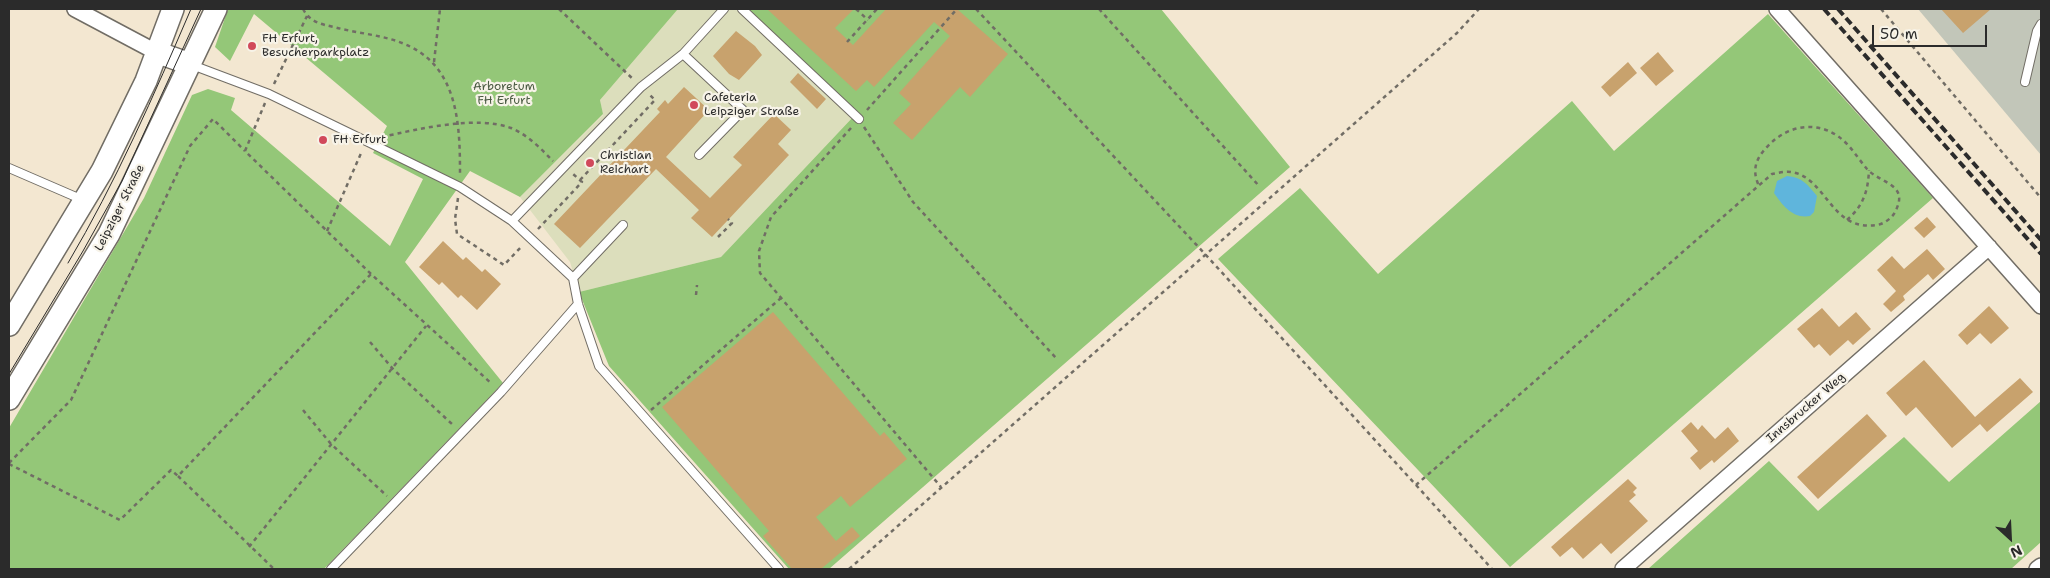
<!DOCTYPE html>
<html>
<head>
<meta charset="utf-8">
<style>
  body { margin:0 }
  #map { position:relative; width:2050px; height:578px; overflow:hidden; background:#f3e7d1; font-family:"Shantell Sans",sans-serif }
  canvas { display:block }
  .frame { position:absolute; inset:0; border:10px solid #2b2b2b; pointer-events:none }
  .north { position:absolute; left:1985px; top:513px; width:50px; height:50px; -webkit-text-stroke:4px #f7f3e8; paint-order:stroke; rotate:155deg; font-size:14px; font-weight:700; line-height:20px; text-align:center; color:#2b2b2b }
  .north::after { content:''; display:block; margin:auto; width:18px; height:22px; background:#2b2b2b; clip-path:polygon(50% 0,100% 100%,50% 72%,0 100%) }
  .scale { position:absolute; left:1872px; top:25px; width:115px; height:22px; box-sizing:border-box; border:2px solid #2b2b2b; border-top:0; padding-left:6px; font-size:15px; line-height:18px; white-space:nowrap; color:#2b2b2b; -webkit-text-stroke:4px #f7f3e8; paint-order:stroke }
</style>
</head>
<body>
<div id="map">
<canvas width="2050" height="578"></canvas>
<div class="frame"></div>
<div class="north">N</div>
<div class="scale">50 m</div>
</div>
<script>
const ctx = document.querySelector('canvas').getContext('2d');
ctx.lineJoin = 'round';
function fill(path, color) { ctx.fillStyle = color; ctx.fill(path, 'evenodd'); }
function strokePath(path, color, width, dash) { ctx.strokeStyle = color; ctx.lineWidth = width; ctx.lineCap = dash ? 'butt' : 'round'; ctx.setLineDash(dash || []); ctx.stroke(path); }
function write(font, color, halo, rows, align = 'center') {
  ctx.font = font + ' "Shantell Sans",sans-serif'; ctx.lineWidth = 4.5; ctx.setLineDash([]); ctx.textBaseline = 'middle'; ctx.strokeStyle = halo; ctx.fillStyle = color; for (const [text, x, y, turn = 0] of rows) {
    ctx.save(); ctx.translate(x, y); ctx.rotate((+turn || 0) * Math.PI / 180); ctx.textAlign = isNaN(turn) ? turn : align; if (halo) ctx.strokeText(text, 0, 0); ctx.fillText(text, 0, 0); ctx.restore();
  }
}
fill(new Path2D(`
  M678,9h64l111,108 -132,140 -142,35 -9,-30 -50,-65 83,-82 -3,-15z`), '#dcdebc');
fill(new Path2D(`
  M1918,9h123v146z`), '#c2c6b9');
fill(new Path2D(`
  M228,9h450l-78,91 3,14 -83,83 -50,-26 -65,91 98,121 -179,186h-315v-141l135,-230 48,-103 16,-6 27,9 -4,12 159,136 33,-67 -50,-26 14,-27 -133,-112 -24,47 -15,-14z
  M742,9h419l129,158 -461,402h-40l-180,-203 -30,-74 142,-35 132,-140z
  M1768,14l165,184 -423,369 -292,-308 82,-71 78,86 194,-173 42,50z
  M2041,401v141l-30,27h-363l121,-108 49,50 86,-74 45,45z`), '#94c778');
fill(new Path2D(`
  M1787,176c15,1 21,9 30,20l-3,16 -4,4c-17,3 -27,-10 -36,-23l3,-12z`), '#5fb5dc');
fill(new Path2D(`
  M767,9h87l-19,19 18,17 33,-36h71l51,45 -38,43 -10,-10 -48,53 -19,-17 18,-19 -12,-11 51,-57 -16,-14 -60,65 -7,-7 -11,11z
  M1941,9h50l-28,24z
  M736,31l19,15 7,9 -23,25 -10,-6 -16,-18z
  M1658,52l16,19 -18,15 -16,-18z
  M1628,62l9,11 -27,24 -9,-10z
  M798,73l28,26 -9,10 -27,-27z
  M684,87l25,23 -43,47 44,41 32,-33 -9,-8 41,-43 17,16 -13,14 11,11 -77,82 -21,-19 8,-8 -43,-41 -76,79 -26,-24 106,-112 -3,-3 8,-9 3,4z
  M1927,217l9,10 -12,11 -10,-10z
  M443,241l20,19 3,-3 16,15 3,-3 16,15 -24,26 -16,-15 -3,3 -16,-16 -3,3 -20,-18z
  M1927,249l18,20 -12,11 -5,-6 -25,22 2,4 -14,12 -8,-8 13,-13 -19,-21 15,-14 12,13z
  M1989,306l20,22 -18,16 -11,-11 -13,12 -9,-10z
  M1822,308l17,19 17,-15 15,17 -18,16 -5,-5 -18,16 -11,-12 -5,4 -17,-19z
  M773,312l107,124 4,-4 23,27 -57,48 -9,-11 -25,21 20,24 16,-14 8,9 -39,33h-29l-29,-33 6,-5 -107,-124z
  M1924,360l51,57 45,-39 13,14 -46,40 -7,-8 -28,24 -36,-41 -10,9 -20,-23z
  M1867,414l20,22 -69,63 -21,-22z
  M1691,422l7,8 4,-5 13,14 13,-12 11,14 -25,22 -2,-3 -12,10 -10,-12 8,-7 -17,-20z
  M1628,479l9,9 -4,4 3,3 -7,6 19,20 -37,33 -10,-11 -18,16 -11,-12 -12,10 -9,-10z`), '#c8a26d');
const lane = new Path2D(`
  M742,9l117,110
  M192,65l77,29 97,47 94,46 52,34 61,57 5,26 21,62 180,203
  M2025,82l12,-51 4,-7
  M699,155l44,-45 -60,-56 41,-45
  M9,168l74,32
  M512,221l129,-134 42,-33
  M573,278l50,-53
  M331,569l170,-177 77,-88`);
const street = new Path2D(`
  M75,9l81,43
  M1777,9l264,297
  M1623,569l366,-322
  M2037,569l4,-3`);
const secondary = new Path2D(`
  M156,52l34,12
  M9,325l93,-154 44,-90 27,-72
  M9,399l100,-165 107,-225`);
strokePath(lane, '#716d65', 10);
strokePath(street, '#716d65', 18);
strokePath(secondary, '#716d65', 24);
strokePath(new Path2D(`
  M303,9c7,13 17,15 31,18 25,7 54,8 77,20 48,24 49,81 49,128
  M559,9l75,71
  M856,9l12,11
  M976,9l229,245 211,231 356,-311c6,-1 14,-3 19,-2 36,5 39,60 86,53 7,-1 15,-7 18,-13 15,-28 -14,-28 -28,-43 -6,-7 -12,-16 -19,-24 -24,-26 -59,-23 -82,3 -11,12 -14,23 -7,38
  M1099,9l161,178
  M1881,9l160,189
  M847,42l30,-33
  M434,62l6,-53
  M274,84l33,-68
  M265,103l-20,48 126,123 121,110
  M867,110l90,-101
  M864,127l49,75 143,156
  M851,128l-80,89 -12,34 1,22 181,214
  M382,137c36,-8 94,-22 129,-9 17,7 30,21 42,33
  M580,180l75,-80 -6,-6
  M458,198l-3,21 2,15 47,31 18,-19
  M1847,220c16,-14 21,-28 22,-50
  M538,229l44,-47 -9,-8
  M327,231l35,-80
  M718,237l14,-14 -4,-4
  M696,295l1,-10
  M370,342l23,27 60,56
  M303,410l28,34 56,52
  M651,410l130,-112
  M9,463l62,-63 119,-254 23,-27 32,32
  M9,464l111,56 51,-50 7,6 193,-202
  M178,476l96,93
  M1416,485l76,84
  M249,547l177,-221
  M849,569l608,-536 22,-24`), '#716d65', 2.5, [4, 4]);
strokePath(lane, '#fff', 8);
strokePath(street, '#fff', 15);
strokePath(secondary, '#fff', 21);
strokePath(new Path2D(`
  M68,263c48,-81 86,-168 123,-254
  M9,374l74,-123 39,-70 79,-172`), '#2b2b2b', 1);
strokePath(new Path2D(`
  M1824,9l217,245
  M1838,9l203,231`), '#2b2b2b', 4, [8, 4]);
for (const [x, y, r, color] of [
  [252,46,5,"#d1495b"],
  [694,105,5,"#d1495b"],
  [323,140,5,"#d1495b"],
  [590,163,5,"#d1495b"]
]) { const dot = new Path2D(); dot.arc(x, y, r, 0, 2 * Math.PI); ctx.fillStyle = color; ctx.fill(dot); strokePath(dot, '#f7f3e8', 2); }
write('12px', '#2b2b2b', '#f7f3e8', [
  ["FH Erfurt,",262,39],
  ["Besucherparkplatz",262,53],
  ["Cafeteria",704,98],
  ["Leipziger Straße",704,112],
  ["FH Erfurt",333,140],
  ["Christian",600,156],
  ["Reichart",600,170]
], 'left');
write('12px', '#4a5a42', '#f7f3e8', [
  ["Arboretum",504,87],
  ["FH Erfurt",504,101]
]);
write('12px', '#2b2b2b', '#f7f3e8', [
  ["Leipziger Straße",120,208,-63],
  ["Innsbrucker Weg",1806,408,-41]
]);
</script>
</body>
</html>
